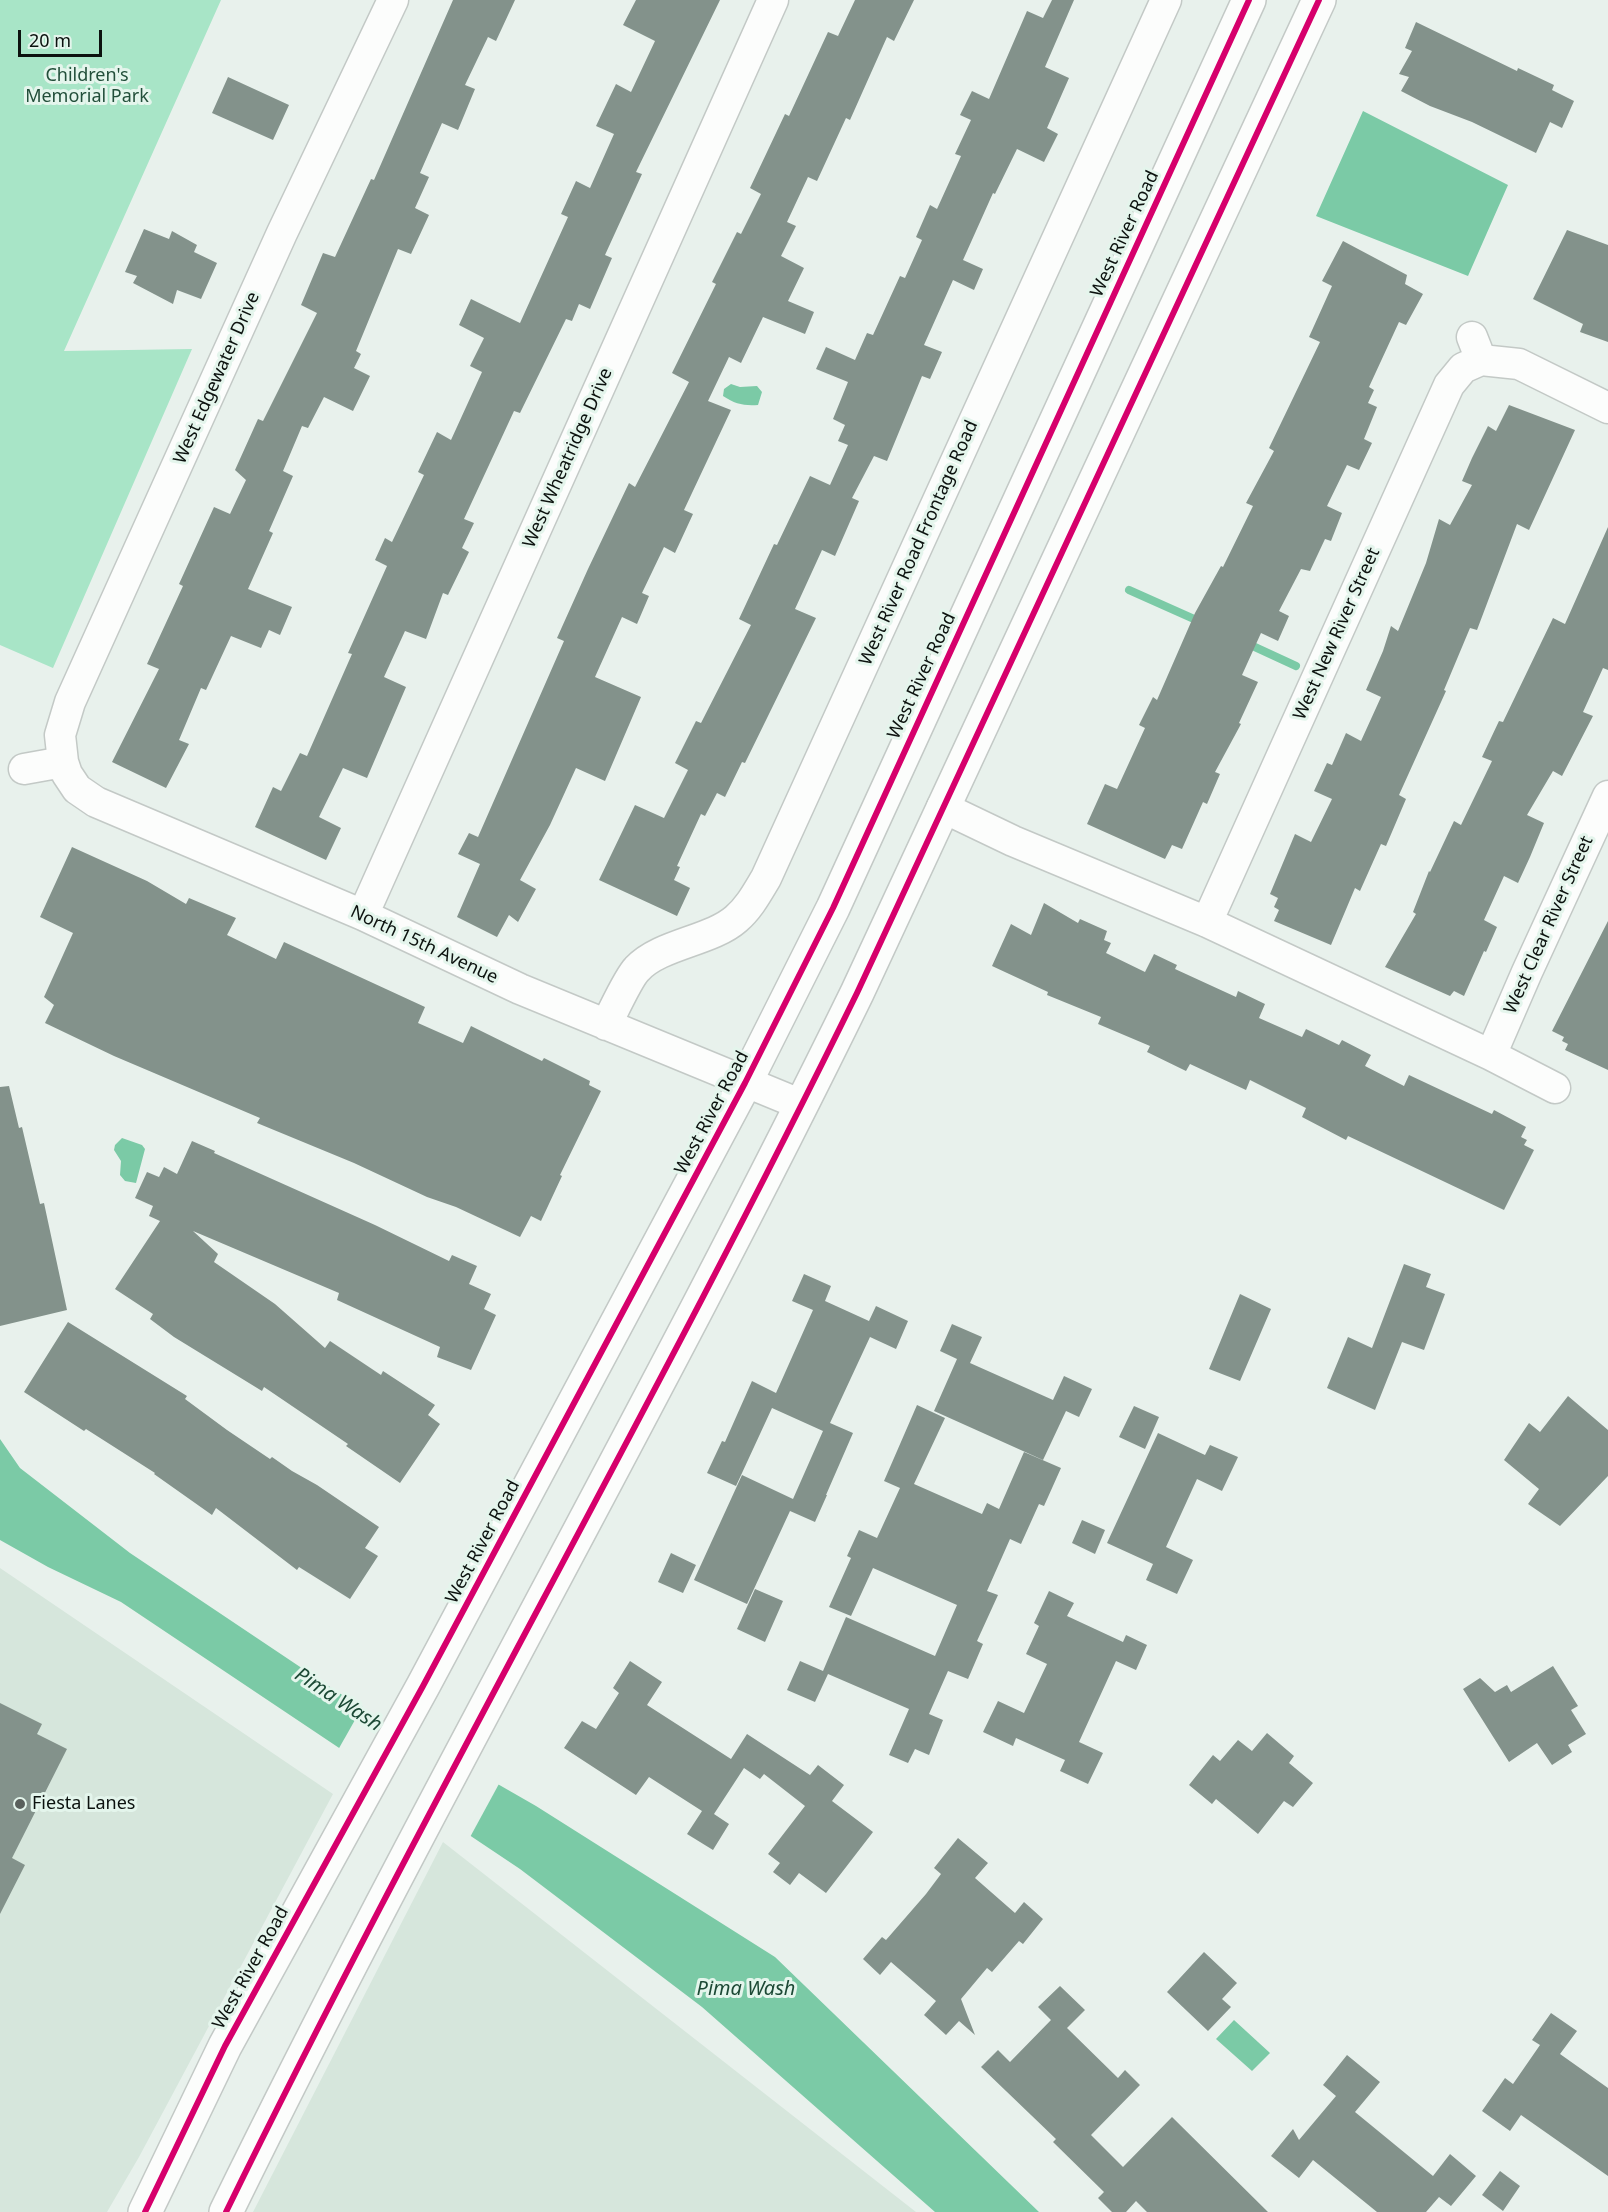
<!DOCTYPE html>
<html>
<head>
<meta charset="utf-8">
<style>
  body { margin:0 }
  #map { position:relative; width:1608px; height:2212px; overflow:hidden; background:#e8f1ec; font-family:"Noto Sans",sans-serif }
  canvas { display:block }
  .scale { position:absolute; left:18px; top:30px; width:84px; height:27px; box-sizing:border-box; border:3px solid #0c120f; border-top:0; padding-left:8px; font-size:18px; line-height:21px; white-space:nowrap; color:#0c120f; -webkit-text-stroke:4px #e4f5ec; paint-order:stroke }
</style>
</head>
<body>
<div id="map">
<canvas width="1608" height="2212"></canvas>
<div class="scale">20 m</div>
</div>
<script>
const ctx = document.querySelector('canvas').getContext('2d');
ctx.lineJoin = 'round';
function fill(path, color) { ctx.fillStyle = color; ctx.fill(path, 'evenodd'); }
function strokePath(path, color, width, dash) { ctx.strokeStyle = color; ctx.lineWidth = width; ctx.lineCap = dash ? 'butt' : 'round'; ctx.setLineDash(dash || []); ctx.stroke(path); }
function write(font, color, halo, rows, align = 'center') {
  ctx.font = font + ' "Noto Sans",sans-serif'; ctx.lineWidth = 6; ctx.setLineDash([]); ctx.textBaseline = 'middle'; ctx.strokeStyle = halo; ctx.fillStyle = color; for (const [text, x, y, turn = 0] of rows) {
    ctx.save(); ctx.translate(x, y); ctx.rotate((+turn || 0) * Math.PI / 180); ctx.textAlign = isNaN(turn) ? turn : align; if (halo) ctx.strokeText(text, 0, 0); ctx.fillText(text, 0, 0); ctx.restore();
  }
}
fill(new Path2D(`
  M0,1568l333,226 -194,363 -32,55h-107z
  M443,1842l473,370h-663z`), '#d6e6dc');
fill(new Path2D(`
  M0,0h221l-157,351 128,-2 -139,319 -53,-23z`), '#a8e5c7');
fill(new Path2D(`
  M1363,111l145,74 -40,91 -152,-60z
  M731,384l9,3 17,-1 5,6 -4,13c-14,1 -23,-1 -35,-9l1,-7z
  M122,1138l20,7 3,4 -9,34 -11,-2 -5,-6 1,-14 -7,-11 1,-5z
  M0,1439l20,29 110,85 209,140 197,113 239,151 264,255h-104l-233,-205 -182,-138 -399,-267 -73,-35 -48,-27z
  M1234,2020l36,33 -18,18 -36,-32z`), '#7bcaa6');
fill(new Path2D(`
  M364,1704l136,78 -31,57 -131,-89z`), '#e8f1ec');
strokePath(new Path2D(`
  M1129,590l74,33
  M1244,642l52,24`), '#7bcaa6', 8);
fill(new Path2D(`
  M453,0h62l-19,41 -8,-4 -23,48 10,4 -17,41 -16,-7 -22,50 9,4 -14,31 14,7 -18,39 -13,-5 -42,102 5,3 -7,14 16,8 -17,35 -29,-14 -16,31 -6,-2 -19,45 10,5 -24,55 4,2 -25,56 44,18 -12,28 -11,-5 -8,18 -30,-12 -25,54 -5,-2 -22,52 10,4 -23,44 -54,-26 47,-93 -12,-5 36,-78 -4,-2 35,-77 16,7 16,-34 -11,-10 23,-51 5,2 54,-108 -16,-8 22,-52 12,4 36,-78 3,1z
  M636,0h84l-84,172 6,2 -37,81 7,3 -22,51 -11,-5 -7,17 -6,-2 -46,94 -6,-2 -50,108 10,4 -12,25 7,4 -21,43 -5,-2 -17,46 -21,-8 -21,46 22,10 -39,91 -24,-10 -24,49 22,11 -15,32 -71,-33 18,-40 8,4 19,-38 7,3 45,-102 -4,-1 39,-87 -12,-6 10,-22 7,4 32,-67 -6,-3 19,-40 14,8 31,-68 -12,-6 14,-28 -25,-13 12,-26 49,24 48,-106 -7,-3 15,-33 14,7 24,-54 -18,-8 20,-42 15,8 24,-51 -32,-16z
  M855,0h59l-20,41 -7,-4 -37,83 -4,-2 -29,63 -9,-4 -21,45 9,4 -15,30 23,12 -16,33 26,11 -9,22 -42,-17 -22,46 -12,-6 -21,44 23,9 -47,100 9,4 -18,39 -11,-6 -22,46 7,3 -12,28 -15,-7 -27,60 46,20 -36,84 -29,-13 -26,57 -30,55 16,9 -18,33 -9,-7 -12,22 -40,-20 23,-53 -22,-10 11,-21 9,4 86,-196 -7,-3 31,-69 41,-86 6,4 54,-105 -17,-9 44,-89 -4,-2 25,-50 4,2 20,-40 -11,-6 35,-74 4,2 39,-84 10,4z
  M1052,0h22l-29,67 24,11 -22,50 11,6 -14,28 -27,-13 -22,45 -2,-1 -30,67 20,9 -9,21 -21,-10 -29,65 18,7 -12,27 -8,-3 -35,85 -13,-5 -22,42 7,3 -24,55 -13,-6 -27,59 21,9 -71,145 -3,-1 -17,35 -8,-4 -12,23 -4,-2 -24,52 3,1 -6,13 16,8 -13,28 -78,-36 36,-75 29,13 24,-48 -13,-7 21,-42 5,2 50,-98 -12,-6 35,-75 3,1 33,-69 20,9 18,-40 -10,-4 7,-16 -12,-6 15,-37 -32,-13 10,-22 29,13 12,-27 6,2 27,-59 5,2 17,-38 -6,-3 14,-32 7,4 24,-53 -6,-2 16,-34 -11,-5 12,-24 17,8 38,-88 16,7z
  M1416,22l101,49 1,-3 36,17 -2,5 22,11 -12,27 -12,-6 -14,31 -64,-31 -42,-16 -29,-15 8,-14 -10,-3 13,-23 -7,-3z
  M228,77l61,28 -16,35 -61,-27z
  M144,229l25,10 3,-8 25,14 -3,7 23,11 -16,36 -24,-9 -4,14 -40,-21 4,-7 -12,-4z
  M1567,230l41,15v97l-28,-10 3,-8 -50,-25z
  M1343,241l64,34 -2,9 18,10 -17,31 -7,-3 -30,65 5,3 -6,13 9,4 -13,32 8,4 -13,27 -12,-5 -20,41 15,7 -11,28 -6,-2 -15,32 -9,-2 -22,42 10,5 -11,25 -17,-8 -19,42 16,7 -19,41 2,1 -26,48 5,2 -13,30 -4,-2 -21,47 -10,-4 -7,14 -78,-35 18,-40 12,5 28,-61 -6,-3 14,-28 4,3 38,-87 26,-47 2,1 30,-61 -7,-3 28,-52 -5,-3 51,-106 -11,-5 23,-51 -10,-5z
  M1509,405l66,25 -46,100 -12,-6 -40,106 -7,-2 -26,62 2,1 -47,104 7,4 -20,47 -5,-2 -21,47 -5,-3 -24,57 -57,-24 5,-11 -5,-3 4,-9 -8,-4 25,-60 16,8 21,-43 -18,-8 13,-28 5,2 14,-32 15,8 20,-44 -15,-7 17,-39 8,-25 7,5 28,-68 13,-44 11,6 22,-40 -10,-4 10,-23 16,-32 8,5z
  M1608,527v143l-5,-2 -20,44 10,4 -31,60 -9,-5 -26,44 17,8 -14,34 -12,26 -14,-7 -20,44 13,7 -11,25 -2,-1 -20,45 -10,-5 -4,5 -65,-29 31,-53 -3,-2 16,-41 1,1 24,-51 7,4 31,-64 -10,-4 17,-36 4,1 50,-104 12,6z
  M72,847l75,34 39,23 3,-6 47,20 -9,17 49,24 8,-17 141,65 -7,16 45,20 8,-17 71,35 2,-3 46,23 -1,4 12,6 -41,84 2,1 -21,45 -10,-5 -11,21 -64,-30 -29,-10 -73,-34 -97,-40 3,-5 -146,-62 -69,-33 9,-18 -10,-8 29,-64 -33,-16z
  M1044,903l34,20 2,-4 27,12 -3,9 7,3 -5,10 39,19 9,-18 23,11 -2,4 61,28 2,-6 27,13 -6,14 43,19 4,-8 33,16 3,-5 29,15 -6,11 39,20 5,-11 83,39 2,-4 32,17 -5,10 6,3 -3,5 10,5 -30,60 -156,-74 -2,4 -44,-23 4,-9 -56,-28 -4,10 -56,-26 -4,7 -39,-19 3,-6 -52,-22 3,-7 -54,-22 1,-3 -56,-26 19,-42 20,11z
  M1608,921v149l-43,-20 3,-6 -6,-3 2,-4 -12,-6z
  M9,1086l10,42 3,-1 18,77 4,-1 23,107 -67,16v-239z
  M192,1141l23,10 -1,2 161,72 74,36 3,-6 25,11 -8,18 22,10 -7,15 12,6 -25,55 -34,-13 3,-10 -103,-47 2,-7 -146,-62 25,23 -4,8 61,42 50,44 5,-7 51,34 2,-4 52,34 -7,10 12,9 -40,59 -54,-37 2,-2 -84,-57 -2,4 -88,-54 -24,-18 3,-5 -38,-25 45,-68 -11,-5 4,-10 -18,-8 12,-26 12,5 5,-10 13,7z
  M1404,1264l27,10 -5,13 19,7 -21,56 -22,-8 -27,68 -48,-22 21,-51 24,11z
  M804,1274l27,12 -6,15 44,20 7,-15 32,15 -12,28 -26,-12 -40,86 23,10 -27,62h1l-12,27 -25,-11 -43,93 -53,-24 48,-105 51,24 30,-68 -51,-23 -36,78 -29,-13 15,-32 3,1 27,-61 24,12 37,-83 -21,-9z
  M1240,1294l31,15 -31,72 -31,-12z
  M68,1322l119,74 -2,3 42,31 43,29 2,-2 20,14 25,14 62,42 -14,21 13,8 -28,43 -51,-32 -2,3 -81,-62 -4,7 -58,-41 1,-1 -69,-44 -2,2 -60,-39z
  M952,1324l30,13 -12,26 83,37 11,-24 28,13 -13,28 -13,-6 -23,49 -109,-49 23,-52 -17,-8z
  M1568,1396l40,34v46l-48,50 -32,-22 11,-15 -35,-29 25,-37 11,9z
  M917,1405l28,13 -31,66 68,30 5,-11 12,6 25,-57 37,16 -17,38 -5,-2 -18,40 -11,-5 -23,52 11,4 -21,46 6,3 -15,35 -20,-8 -19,43 14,6 -14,35 -14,-6 -7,14 -19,-8 20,-46 -81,-35 -13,28 -28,-12 13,-29 23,10 23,-54 89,39 22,-51 -84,-37 -22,48 -22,-9 22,-49 -4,-2 12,-26 18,8 23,-50 -16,-7z
  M1134,1406l25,11 -14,32 -26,-12z
  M1158,1433l47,22 5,-10 28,12 -16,34 -25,-12 -31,68 27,13 -16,34 -31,-14 7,-16 -46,-21z
  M1082,1520l23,10 -10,24 -23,-11z
  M671,1553l25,12 -13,28 -25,-11z
  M755,1589l28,12 -18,41 -28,-13z
  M1049,1591l25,12 -7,13 56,26 3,-7 21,10 -11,25 -20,-9 -37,81 24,11 -15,31 -28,-13 5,-11 -49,-22 -3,8 -30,-14 15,-31 26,12 23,-49 -21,-10 13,-28 -5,-3z
  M630,1661l32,21 -15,23 84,54 16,-25 63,41 8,-10 26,20 -12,16 41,31 -47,61 -27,-20 -9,12 -17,-13 7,-9 -12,-9 37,-48 -41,-32 -4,5 -16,-11 -30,46 15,10 -16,26 -26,-16 15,-23 -53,-34 -13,18 -72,-47 18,-27 14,8 23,-36 -6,-5z
  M1553,1666l25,40 -7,4 15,24 -18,11 4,7 -20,13 -15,-22 -28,19 -46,-73 17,-11 15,14 12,-7 4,7z
  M0,1703l42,21 -5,10 30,15 -55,109 13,7 -25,49z
  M1267,1733l27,23 -5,7 24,20 -20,24 -9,-6 -26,33 -42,-35 -4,5 -23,-19 24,-30 7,6 18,-21 14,11z
  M958,1838l30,25 -13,15 40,35 9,-11 19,17 -20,25 -4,-3 -27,31 -5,-4 -26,31 14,36 -16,-14 -13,14 -22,-20 12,-14 -45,-39 -11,13 -17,-16 19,-22 4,3 40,-46 15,-20 -7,-6z
  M1204,1952l33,31 -15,16 9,8 -23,24 -41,-39z
  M1060,1986l25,24 -18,18 51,50 7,-8 15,15 -49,50 32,32 49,-50 96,95h-121l-11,-11 -10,11h-14l-14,-14 6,-6 -51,-50 3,-3 -75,-72 17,-17 12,12 41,-42 -13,-13z
  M1551,2013l26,18 -17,23 48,34v88l-87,-61 -11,16 -28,-20 23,-33 8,6 27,-39 -8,-5z
  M1347,2055l33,27 -25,30 78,64 17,-22 26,22 -25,30 -12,-9 -13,15h-49l-64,-52 -14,18 -28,-22 22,-27 6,11 37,-44 -13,-11z
  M1500,2171l20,15 -17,25 -21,-16z`), '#83928b');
const minor = new Path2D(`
  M393,0l-111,233 -212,469 -10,33 3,27 4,12 10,15 19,13 267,113 157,74 282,116
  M1472,337l9,23
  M1481,360l38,4 89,44
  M24,769l39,-7
  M942,807l71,34 194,81 284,133 64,33
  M363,915l410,-915
  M1207,922l242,-537 14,-17 18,-8
  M606,1025c7,-13 22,-47 31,-56 23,-25 74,-28 99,-50 13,-11 21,-26 30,-41l400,-878
  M1491,1055l36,-83 81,-176`);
const primary = new Path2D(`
  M145,2212l80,-166 198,-360 322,-603 88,-175 416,-908
  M226,2212c201,-411 430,-808 631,-1219l462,-993`);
strokePath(minor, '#c3c9c6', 33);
strokePath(primary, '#c3c9c6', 36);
strokePath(minor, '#fcfdfc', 30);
strokePath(primary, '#fcfdfc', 33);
strokePath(new Path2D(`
  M145,2212l80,-166 198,-360 322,-603 88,-175 416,-908
  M226,2212c201,-411 430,-808 631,-1219l462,-993`), '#d6006c', 6);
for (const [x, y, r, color] of [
  [20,1804,6,"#59605c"]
]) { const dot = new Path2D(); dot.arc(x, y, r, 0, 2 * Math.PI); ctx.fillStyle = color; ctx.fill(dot); strokePath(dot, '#e4f5ec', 2); }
write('18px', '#224f3a', '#e4f5ec', [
  ["Children's",87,76],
  ["Memorial Park",87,97]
]);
write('18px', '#0c120f', '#e4f5ec', [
  ["West River Road",1125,234,-65],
  ["West Edgewater Drive",217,378,-66],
  ["West Wheatridge Drive",568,458,-66],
  ["West River Road Frontage Road",919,543,-66],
  ["West New River Street",1337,634,-66],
  ["West River Road",922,676,-65],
  ["West Clear River Street",1549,925,-66],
  ["North 15th Avenue",424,945,25],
  ["West River Road",712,1113,-62],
  ["West River Road",483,1542,-62],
  ["West River Road",251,1968,-61]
]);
write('18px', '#0c120f', '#e4f5ec', [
  ["Fiesta Lanes",32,1804]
], 'left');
write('italic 20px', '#1c4935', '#e4f5ec', [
  ["Pima Wash",338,1700,33],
  ["Pima Wash",746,1989]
]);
</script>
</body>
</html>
